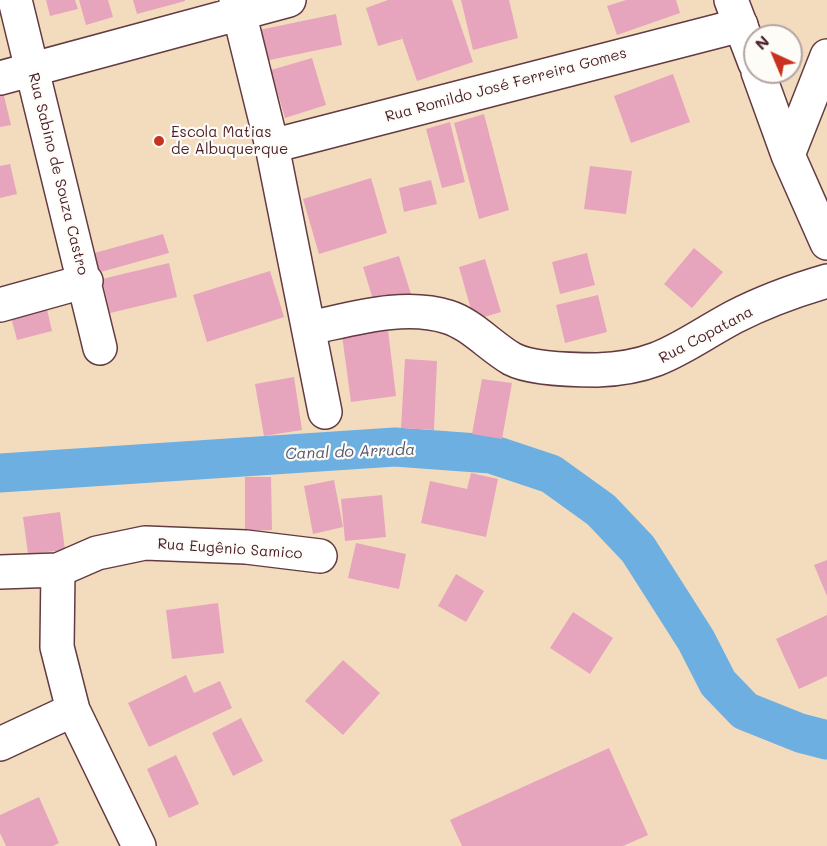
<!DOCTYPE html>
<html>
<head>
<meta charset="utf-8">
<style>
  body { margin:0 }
  #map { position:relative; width:827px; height:846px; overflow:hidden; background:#f3dcbe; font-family:Mali,sans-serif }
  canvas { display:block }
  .north { position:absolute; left:743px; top:24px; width:60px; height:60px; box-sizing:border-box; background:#fdfcf7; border:2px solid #b5a4a5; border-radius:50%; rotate:316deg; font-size:16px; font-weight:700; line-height:24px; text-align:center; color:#4a1f2b }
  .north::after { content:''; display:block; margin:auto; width:21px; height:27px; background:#c8321e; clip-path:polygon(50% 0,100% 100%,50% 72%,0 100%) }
</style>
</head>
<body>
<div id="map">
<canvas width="827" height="846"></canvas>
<div class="north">N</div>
</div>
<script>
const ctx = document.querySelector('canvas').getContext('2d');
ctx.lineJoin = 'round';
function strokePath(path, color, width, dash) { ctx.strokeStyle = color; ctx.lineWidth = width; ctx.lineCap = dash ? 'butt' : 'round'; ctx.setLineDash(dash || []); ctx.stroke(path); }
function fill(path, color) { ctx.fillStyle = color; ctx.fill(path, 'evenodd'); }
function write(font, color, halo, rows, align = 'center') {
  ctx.font = font + ' Mali,sans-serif'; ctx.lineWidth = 4.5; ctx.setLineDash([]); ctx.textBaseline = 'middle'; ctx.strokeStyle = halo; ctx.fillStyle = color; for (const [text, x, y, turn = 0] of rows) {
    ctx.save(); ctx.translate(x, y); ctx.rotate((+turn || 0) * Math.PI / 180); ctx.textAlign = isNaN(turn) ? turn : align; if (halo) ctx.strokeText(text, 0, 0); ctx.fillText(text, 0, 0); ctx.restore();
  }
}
strokePath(new Path2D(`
  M0,473l395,-26 96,7 60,20 50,36 37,39 58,91 22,43 27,28 55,22 27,7`), '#6dafe1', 39);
fill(new Path2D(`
  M46,0h29l3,9 -28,7z
  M79,0h29l5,17 -27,8z
  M133,0h52v1l-48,13z
  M388,0h64l21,62 -56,19 -17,-49 2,7 -24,7 -12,-38z
  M461,0h48l9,38 -45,12z
  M626,0h50l4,13 -63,22 -10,-29z
  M336,14l6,31 -77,16 -6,-31z
  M312,58l14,47 -41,13 -14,-48z
  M673,74l17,48 -59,21 -17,-47z
  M3,92l8,33 -11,2v-34z
  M484,114l25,96 -30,9 -25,-96z
  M450,122l15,60 -23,6 -16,-59z
  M10,164l7,30 -17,4v-32z
  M590,166l42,5 -6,43 -42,-5z
  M371,178l16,55 -68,21 -16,-55z
  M431,180l6,24 -33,8 -5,-24z
  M163,234l6,19 -72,20 -6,-19z
  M694,248l29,24 -31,36 -28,-24z
  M587,253l8,32 -35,9 -8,-32z
  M399,256l12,38 -36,12 -12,-39z
  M485,259l16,53 -27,8 -15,-53z
  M169,263l8,34 -67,16 -8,-34z
  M270,271l14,46 -77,25 -14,-47z
  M598,295l9,37 -42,11 -9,-38z
  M46,305l6,26 -35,9 -7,-27z
  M387,322l9,74 -45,6 -10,-74z
  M405,359l32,2 -3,69 -33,-2z
  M294,377l8,53 -38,6 -9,-52z
  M482,379l30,4 -10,56 -30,-5z
  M471,473l27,6 -12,58 -65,-14 9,-42 37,8z
  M245,477h26l1,53 -27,1z
  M334,480l9,47 -30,7 -9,-48z
  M382,495l4,42 -41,4 -4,-42z
  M60,512l5,38 -37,4 -5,-37z
  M356,543l50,11 -7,35 -51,-11z
  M827,560v36l-13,-31z
  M456,574l28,17 -18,31 -28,-16z
  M218,603l6,50 -52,6 -6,-49z
  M573,612l40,26 -23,36 -40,-26z
  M827,615v61l-28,13 -23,-50z
  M343,660l37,33 -37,42 -38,-34z
  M186,675l8,18 26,-12 12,27 -83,39 -21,-44z
  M241,718l22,43 -30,15 -21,-43z
  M609,748l39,87 -25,11h-161l-12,-26z
  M176,755l23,49 -30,14 -22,-49z
  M39,797l20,46 -6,3h-47l-6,-13v-18z`), '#e7a4bd');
const minor = new Path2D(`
  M15,0l85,348
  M236,0l36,146 53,266
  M0,78l289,-78
  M272,146l469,-121
  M0,305l86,-24
  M309,328c44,-9 95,-25 139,-11 23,7 43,30 64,42 19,10 63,11 85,11 64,-2 85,-25 137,-53 29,-15 62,-27 93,-36
  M58,570l-1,77 16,63 66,136
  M0,572l58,-2 39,-17 48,-10 101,4 74,9
  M0,744l73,-34`);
const secondary = new Path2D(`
  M731,0l24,63
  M758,72l30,83 39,88
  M788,155l39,-99`);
strokePath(minor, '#633b41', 36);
strokePath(secondary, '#633b41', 36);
strokePath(minor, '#fff', 33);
strokePath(secondary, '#fff', 33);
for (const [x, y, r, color] of [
  [159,141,6,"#c8321e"]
]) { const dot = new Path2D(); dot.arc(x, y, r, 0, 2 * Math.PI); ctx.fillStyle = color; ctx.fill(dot); strokePath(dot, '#fdfcf7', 2); }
write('15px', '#4a1f2b', '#fdfcf7', [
  ["Rua Romildo José Ferreira Gomes",506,85,-15],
  ["Rua Sabino de Souza Castro",58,174,76],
  ["Rua Copatana",706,335,-28],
  ["Rua Eugênio Samico",230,549,4]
]);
write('15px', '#4a1f2b', '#fdfcf7', [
  ["Escola Matias",171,132],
  ["de Albuquerque",171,149]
], 'left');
write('italic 16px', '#585974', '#fdfcf7', [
  ["Canal do Arruda",350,452,-2]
]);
</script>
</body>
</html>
